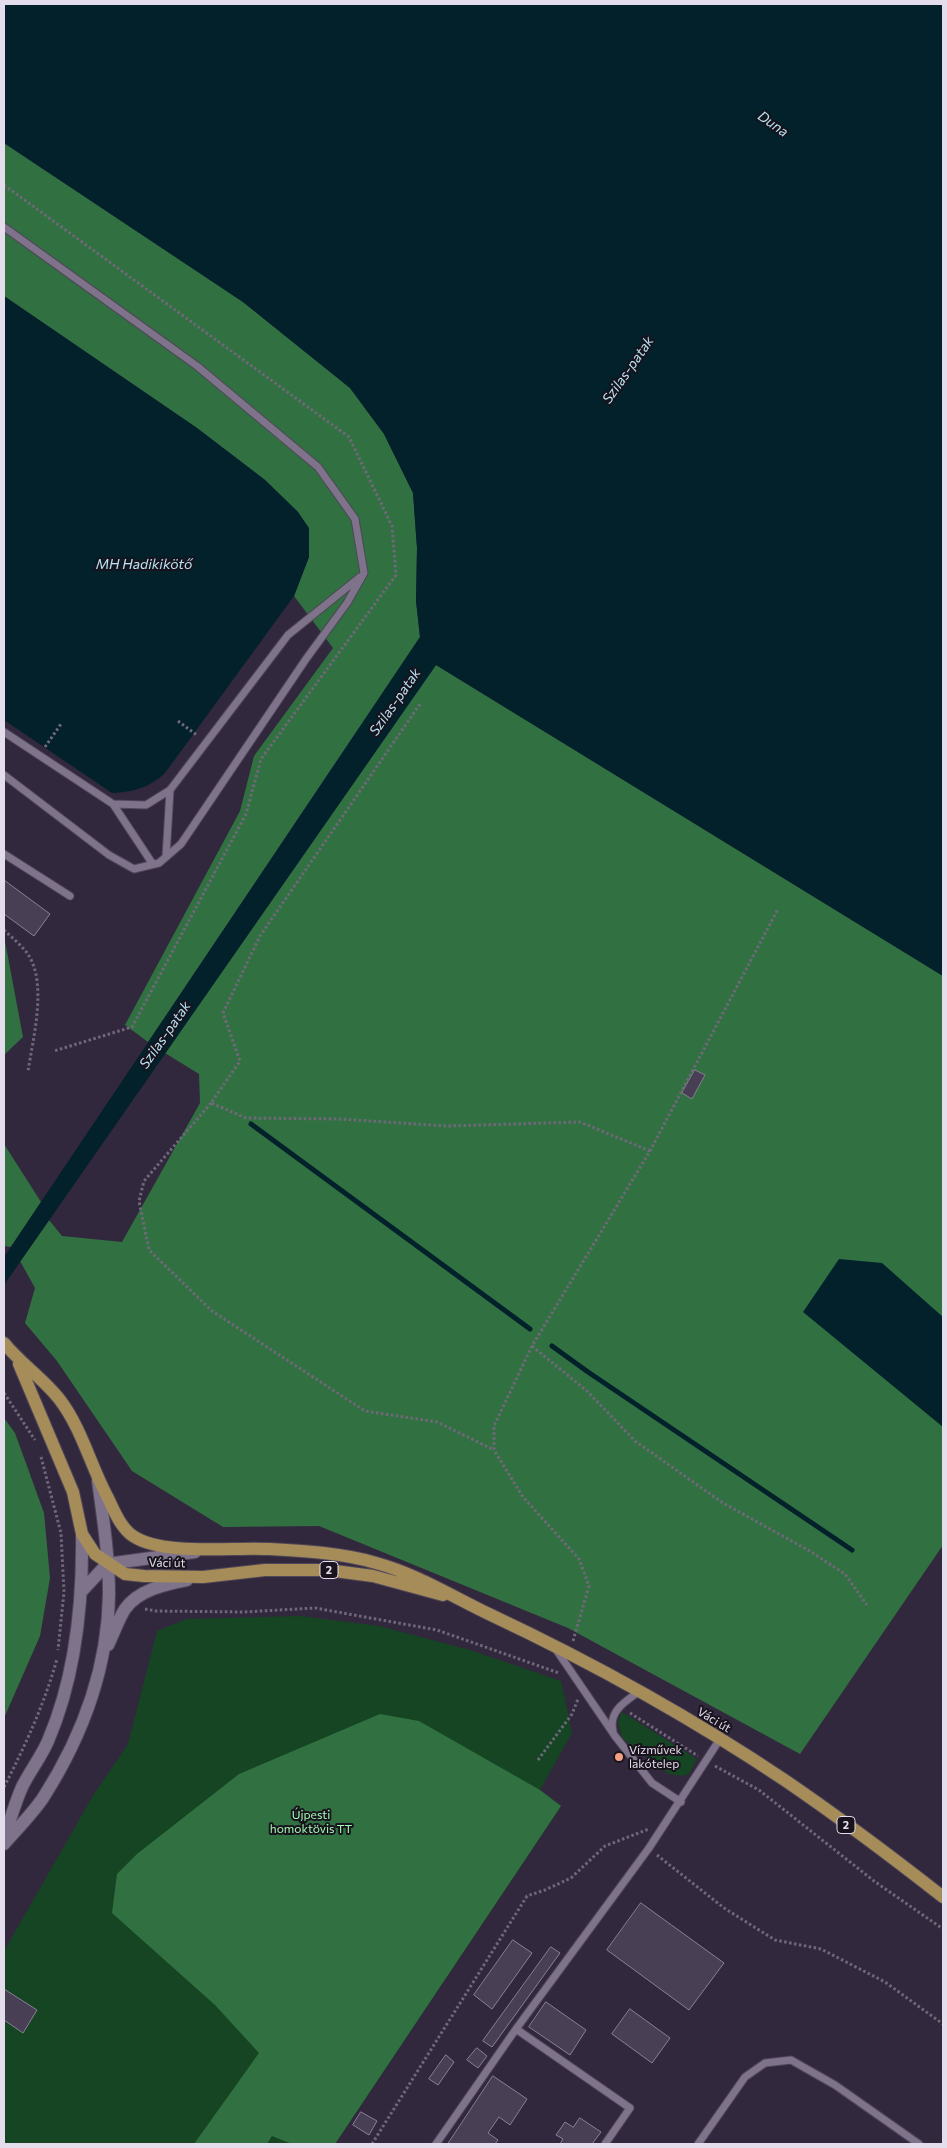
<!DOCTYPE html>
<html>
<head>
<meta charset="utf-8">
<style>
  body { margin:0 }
  #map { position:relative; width:947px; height:2148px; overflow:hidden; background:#32283d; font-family:Commissioner,sans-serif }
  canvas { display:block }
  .frame { position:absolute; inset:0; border:5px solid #e4deec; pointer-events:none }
</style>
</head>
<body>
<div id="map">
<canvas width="947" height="2148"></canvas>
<div class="frame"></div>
</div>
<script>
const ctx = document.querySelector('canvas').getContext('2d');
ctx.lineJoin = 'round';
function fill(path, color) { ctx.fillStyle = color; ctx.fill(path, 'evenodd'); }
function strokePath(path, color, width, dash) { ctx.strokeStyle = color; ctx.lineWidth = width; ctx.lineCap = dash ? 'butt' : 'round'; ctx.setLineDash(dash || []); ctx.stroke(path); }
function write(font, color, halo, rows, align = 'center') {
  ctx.font = font + ' Commissioner,sans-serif'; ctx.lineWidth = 4; ctx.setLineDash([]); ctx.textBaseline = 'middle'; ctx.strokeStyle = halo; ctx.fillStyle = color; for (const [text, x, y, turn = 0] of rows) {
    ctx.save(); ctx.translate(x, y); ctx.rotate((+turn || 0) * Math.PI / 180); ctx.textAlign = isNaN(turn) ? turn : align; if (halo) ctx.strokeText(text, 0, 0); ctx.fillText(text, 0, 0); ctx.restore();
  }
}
fill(new Path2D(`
  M300,1616l79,10 91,24 91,31 11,52 -32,57 21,16 -226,338h-331v-193l90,-157 34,-50 29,-113 30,-12z
  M622,1712l75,47 -8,15 -7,2 -13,-2 -47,-36 -4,-16z`), '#154522');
fill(new Path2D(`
  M4,143l239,159 107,86 34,46 29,59 4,55 -1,53 4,36 -272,405 -23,-17 115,-214 14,-55 79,-108 -39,-52 15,-39 -11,-45 -33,-32 -68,-52 -193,-132z
  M436,665l507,311v569l-143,209 -232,-126 -249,-102 -96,1 -91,-56 -75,-110 -32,-38 10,-35 -15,-27 29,-41 13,16 60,6 78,-139 -1,-29 -34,-21z
  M4,936l19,101 -19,18z
  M4,1144l37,58 -30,45 -7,-1z
  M4,1418l11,15 29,80 6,65 -10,58 -36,82z
  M380,1714l39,7 121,69 21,16 -226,338h-43l-20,-8 -5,8h-73l65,-91 -44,-48 -103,-92 5,-39 20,-20 102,-80z`), '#317141');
fill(new Path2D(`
  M4,4h939v972l-507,-311 -432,620v-28l416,-620 -4,-36 1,-53 -4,-55 -29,-59 -34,-46 -107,-86 -239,-159z
  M4,296l193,132 68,52 33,32 11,16v29l-15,39 -129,177c-16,15 -32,19 -53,20l-108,-73z
  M839,1259l43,4 61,54v110l-140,-115z`), '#02212a');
strokePath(new Path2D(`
  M251,1124l279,205
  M552,1346l36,26 264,178`), '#02212a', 5);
const building = new Path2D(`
  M4,880l46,34 -16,22 -30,-22z
  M695,1070l10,5 -13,24 -10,-6z
  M641,1903l83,60 -35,47 -82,-60z
  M513,1940l19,13 -40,56 -18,-14z
  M551,1947l9,6 -68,94 -9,-6z
  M4,1989l33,21 -14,23 -19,-13z
  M546,2002l40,28 -16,25 -41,-28z
  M630,2009l40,29 -18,25 -40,-29z
  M477,2048l10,8 -9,12 -11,-8z
  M446,2055l8,7 -16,23 -9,-6z
  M493,2076l34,23 -17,26 -11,-8 -11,16 10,7 -3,4h-47z
  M361,2112l16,9 -8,14 -16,-10z
  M580,2118l21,14 -9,12h-32l3,-5 -7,-4 9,-13 8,5z`);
fill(building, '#493f55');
strokePath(building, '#897f98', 1);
const lane = new Path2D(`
  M4,227l193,139 121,101 37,52 9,54 -17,30 -41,56 -125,185 -22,19 -25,6 -25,-14 -105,-80
  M4,732l109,72 33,1 24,-15 118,-155 72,-58
  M113,804l39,59
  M4,854l66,42
  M166,857l4,-67
  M555,1648l60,88 37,47 29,19
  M613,1731c-5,-20 13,-30 27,-40
  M516,2029l114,79 -25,36
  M436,2144l80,-115 133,-181 71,-109
  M698,2144l47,-67 20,-14 26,-3 44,25 84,59`);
const secondary = new Path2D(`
  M81,1592l26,-28 88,-12
  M108,1645c6,-12 10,-25 17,-36 13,-19 41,-25 62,-29
  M4,1838c6,-17 11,-35 18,-51 8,-16 19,-30 26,-46 28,-65 35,-137 34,-207
  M4,1844c13,-15 28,-30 39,-46 39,-61 65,-130 66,-204 0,-38 -6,-76 -11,-113`);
const primary = new Path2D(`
  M4,1343c17,21 40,36 56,57 22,29 31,67 48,98 6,13 13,30 25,38 30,20 99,11 135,13 36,2 74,4 108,14 41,11 77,34 115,52 102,48 201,103 295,166 54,37 106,76 157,116
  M19,1364l54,128 9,42 13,20 30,20 19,2 59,1 62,-7h62l46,6 70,19`);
strokePath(lane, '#4f4658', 9);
strokePath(secondary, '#4f4658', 14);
strokePath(primary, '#4f4658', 14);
strokePath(new Path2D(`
  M4,185l345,252 43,89 4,49 -135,184 -15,55 -114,213 -78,24
  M420,704l-160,232 -37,77 17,48 -29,42 35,15 93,1 108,7 133,-4 70,29
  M178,721l20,15
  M45,747l16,-23
  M4,930c8,8 19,16 25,26 18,29 4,83 -1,115
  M211,1103l-67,78 -5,20 10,49 63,61 153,100 72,11 57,28
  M532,1346l55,45 48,50 88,62 85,47 37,24 22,31
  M4,1393l31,47
  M41,1457l20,76 3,59 -6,58
  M145,1609l11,2 88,1 71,-4 122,22 122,43
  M573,1641l16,-55 -10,-27 -56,-62 -29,-47v-24l38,-80 118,-195 128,-242
  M630,1713l68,43
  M538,1760l34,-46 6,-15
  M715,1766l44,24 115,91 69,48
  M4,1787c21,-41 40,-82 53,-128
  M657,1855l67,53 51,32 46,9 64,33 58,42
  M372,2144l155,-248 18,-6 26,-12 34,-32 44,-17`), '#70687a', 3, [2.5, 2.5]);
strokePath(lane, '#7e738b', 7);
strokePath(secondary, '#7e738b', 12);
strokePath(primary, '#a58c59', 12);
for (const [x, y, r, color] of [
  [619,1757,5,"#f39f82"]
]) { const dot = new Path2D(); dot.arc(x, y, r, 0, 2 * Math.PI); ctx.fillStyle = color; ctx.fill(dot); strokePath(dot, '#18131d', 2); }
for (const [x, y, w] of [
  [329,1570,18],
  [846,1825,18]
]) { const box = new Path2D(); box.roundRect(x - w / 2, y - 8.5, w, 17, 4); ctx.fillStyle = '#18131d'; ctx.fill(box); strokePath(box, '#e4deec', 1); }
write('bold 11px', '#e4deec', null, [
  ["2",329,1570],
  ["2",846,1825]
]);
write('12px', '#e4deec', '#18131d', [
  ["Váci út",167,1563,1],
  ["Váci út",714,1720,31]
]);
write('12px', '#e4deec', '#18131d', [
  ["Vízművek",629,1750],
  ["lakótelep",629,1764]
], 'left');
write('12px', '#a3fcb4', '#18131d', [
  ["Újpesti",311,1815],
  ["homoktövis TT",311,1829]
]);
write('italic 14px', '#b7e5f4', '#18131d', [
  ["Duna",773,124,35],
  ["Szilas-patak",628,370,-55],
  ["MH Hadikikötő",144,564],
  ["Szilas-patak",395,702,-55],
  ["Szilas-patak",165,1035,-55]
]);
</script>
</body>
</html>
